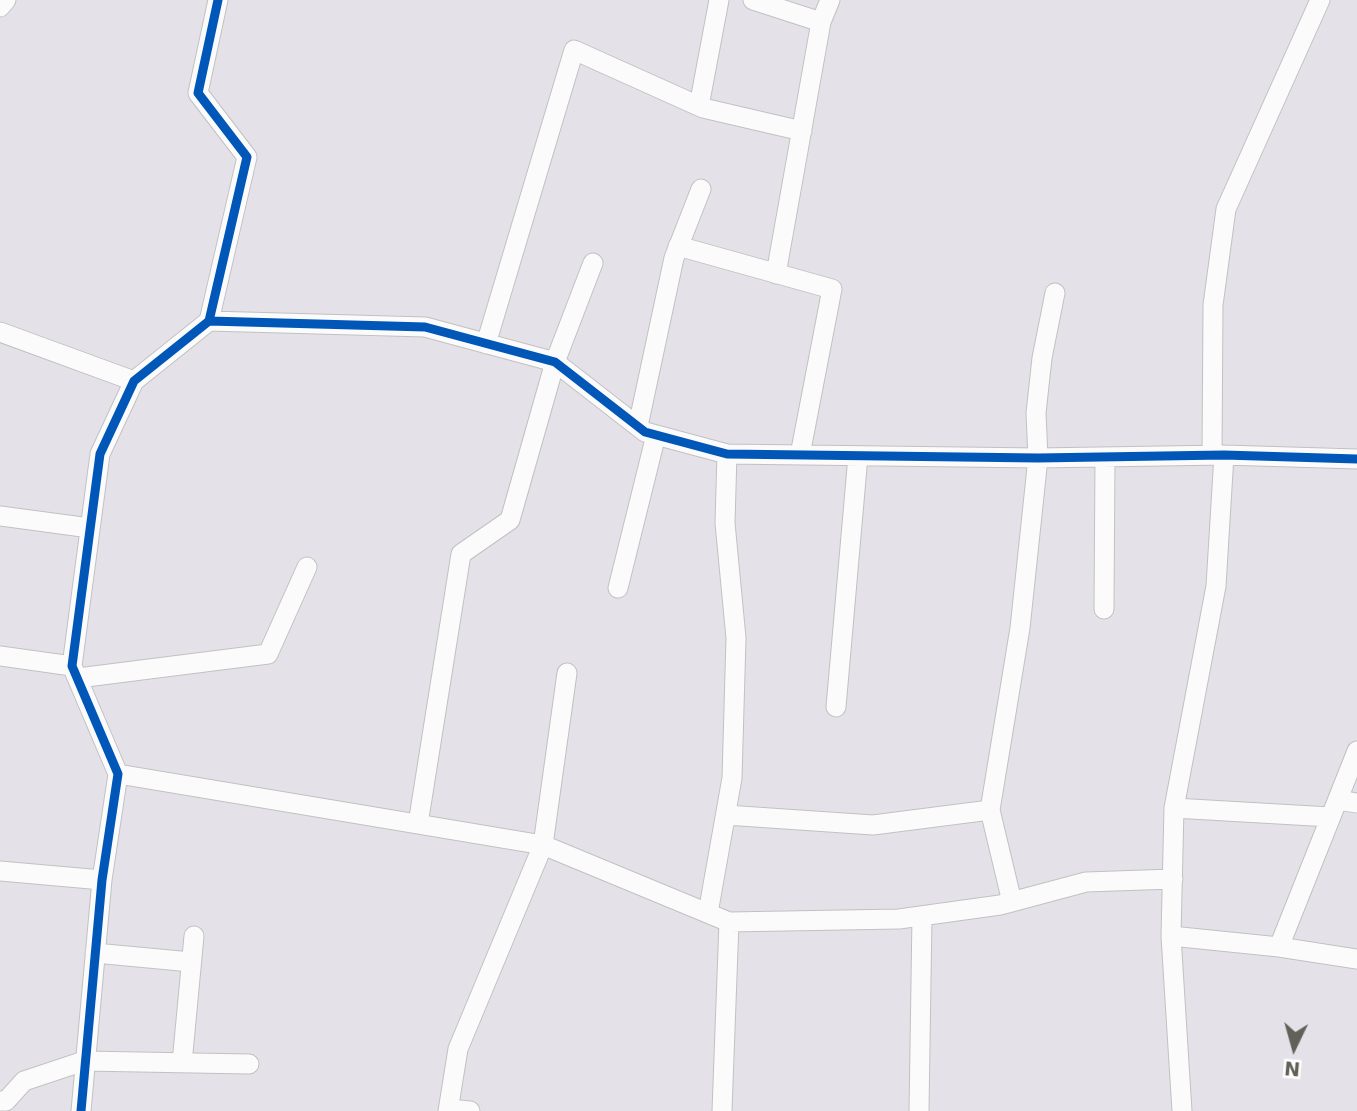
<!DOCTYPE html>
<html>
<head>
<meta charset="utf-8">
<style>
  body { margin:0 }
  #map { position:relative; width:1357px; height:1111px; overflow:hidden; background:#e4e2e8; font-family:"DejaVu Sans",sans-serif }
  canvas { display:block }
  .north { position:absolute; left:1259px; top:1013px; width:70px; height:70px; -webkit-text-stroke:5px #fff; paint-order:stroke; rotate:185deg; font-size:19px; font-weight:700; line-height:28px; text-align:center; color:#606158 }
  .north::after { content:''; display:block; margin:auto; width:24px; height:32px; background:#606158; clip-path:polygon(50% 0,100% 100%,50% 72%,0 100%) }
</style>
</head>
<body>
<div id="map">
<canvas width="1357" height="1111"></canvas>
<div class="north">N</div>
</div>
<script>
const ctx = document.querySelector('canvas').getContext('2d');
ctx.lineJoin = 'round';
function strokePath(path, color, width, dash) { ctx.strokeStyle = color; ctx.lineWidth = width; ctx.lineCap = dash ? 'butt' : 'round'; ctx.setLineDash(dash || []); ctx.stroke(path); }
const minor = new Path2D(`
  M753,0l68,22
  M0,7l6,-7
  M699,106l20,-106
  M678,246l154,43 -32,166
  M776,274l45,-252 9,-22
  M209,321l216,6 130,35 90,70 82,22 311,4 186,-3 133,4
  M0,332l134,49
  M486,344l88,-294 129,58 99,23
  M638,426l36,-168 27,-69
  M1212,455l1,-150 13,-96 94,-209
  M0,516l90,12
  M618,588l38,-153
  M1104,609l1,-152
  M0,656l72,10
  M78,678l190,-24 39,-87
  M836,707l22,-251
  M118,774l425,71 186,77 170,-3 101,-14 86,-23 87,-3
  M1338,800l19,3
  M1174,808l156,9
  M726,815l147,10 117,-15
  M418,824l43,-270 49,-34 45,-158 38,-99
  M0,871l102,9
  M1012,902l-22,-92 30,-182 18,-170 -2,-45 6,-55 13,-65
  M708,913l24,-135 4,-140 -11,-115 2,-69
  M1171,936l108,11 78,12
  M1279,947l78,-196
  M95,953l96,9
  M182,1063l12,-127
  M0,1101h6l18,-20 60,-20 165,3
  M449,1109l21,2
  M81,1111l21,-231 16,-106 -46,-108 28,-212 34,-73 75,-60 38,-164 -49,-64 20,-93
  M448,1111l10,-62 85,-204 24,-172
  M722,1111l7,-189
  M919,1111l3,-195
  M1182,1111l-11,-175 3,-128 42,-222 8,-131`);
strokePath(minor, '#c2c1c1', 21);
strokePath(minor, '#fbfbfc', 19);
strokePath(new Path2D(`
  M209,321l216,6 130,35 90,70 82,22 311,4 186,-3 133,4
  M81,1111l21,-231 16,-106 -46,-108 28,-212 34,-73 75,-60 38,-164 -49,-64 20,-93`), '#0057b8', 9);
</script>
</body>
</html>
